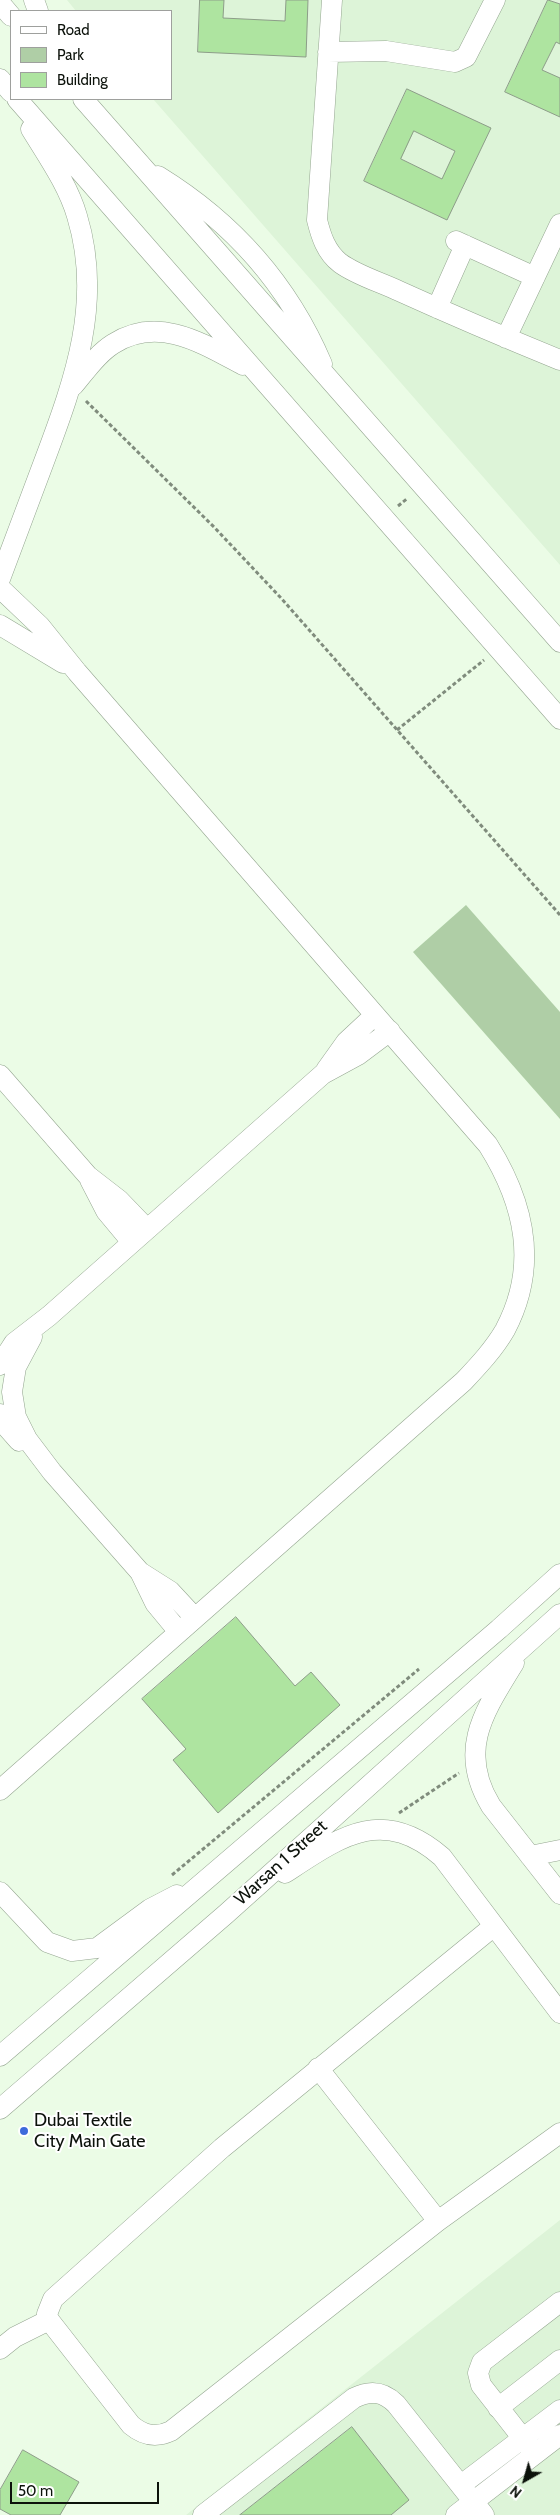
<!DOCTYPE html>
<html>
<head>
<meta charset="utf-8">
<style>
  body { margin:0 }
  #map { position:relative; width:560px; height:2515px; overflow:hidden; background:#ebfce6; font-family:Cabin,sans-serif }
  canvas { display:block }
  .legend { position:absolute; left:10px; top:10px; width:162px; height:90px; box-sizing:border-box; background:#fff; border:1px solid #9ea09d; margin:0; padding:6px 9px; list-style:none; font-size:15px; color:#0c120b }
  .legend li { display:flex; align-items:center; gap:10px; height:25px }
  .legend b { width:25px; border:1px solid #9ea09d }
  .north { position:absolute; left:500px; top:2455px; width:50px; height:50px; -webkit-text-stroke:4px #fff; paint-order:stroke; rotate:218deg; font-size:14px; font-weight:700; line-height:20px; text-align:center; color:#0c120b }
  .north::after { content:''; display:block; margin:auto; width:18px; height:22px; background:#0c120b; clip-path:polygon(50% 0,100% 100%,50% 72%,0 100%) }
  .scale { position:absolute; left:10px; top:2482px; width:149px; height:22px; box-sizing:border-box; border:2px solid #0c120b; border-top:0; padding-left:6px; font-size:15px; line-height:18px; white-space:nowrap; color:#0c120b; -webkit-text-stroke:4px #fff; paint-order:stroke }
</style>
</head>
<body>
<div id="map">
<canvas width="560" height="2515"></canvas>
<ul class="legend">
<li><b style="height:6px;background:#fff"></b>Road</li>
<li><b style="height:14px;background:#afcea6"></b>Park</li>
<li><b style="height:14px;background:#aee4a0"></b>Building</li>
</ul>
<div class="north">N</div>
<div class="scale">50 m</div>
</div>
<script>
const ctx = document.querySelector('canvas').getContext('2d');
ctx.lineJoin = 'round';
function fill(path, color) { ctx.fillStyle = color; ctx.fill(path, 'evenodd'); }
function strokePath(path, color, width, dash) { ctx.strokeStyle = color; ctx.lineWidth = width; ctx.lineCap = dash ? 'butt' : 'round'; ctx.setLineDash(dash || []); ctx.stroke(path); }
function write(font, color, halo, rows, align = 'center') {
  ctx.font = font + ' Cabin,sans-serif'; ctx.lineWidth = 4; ctx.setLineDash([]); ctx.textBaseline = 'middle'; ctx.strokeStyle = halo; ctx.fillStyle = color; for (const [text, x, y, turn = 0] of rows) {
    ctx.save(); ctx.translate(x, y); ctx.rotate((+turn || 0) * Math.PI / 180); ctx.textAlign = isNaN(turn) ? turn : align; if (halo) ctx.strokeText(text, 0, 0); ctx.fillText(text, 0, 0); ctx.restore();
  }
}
fill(new Path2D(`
  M67,0h493v565l-407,-466h18v-88h-95z
  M560,2220v295h-374z`), '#ddf4d8');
fill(new Path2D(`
  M466,905l94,107v107l-147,-167z`), '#afcea6');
const building = new Path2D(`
  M200,0h24l-1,18 62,3 1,-21h22l-2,57 -108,-5z
  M548,0l12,4v40l-4,-2 -14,28 18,8v39l-55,-25z
  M407,89l84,39 -44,92 -83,-39zM414,131l41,20 -13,28 -41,-20z
  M236,1617l59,69 16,-14 29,33 -122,108 -45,-53 13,-11 -44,-50z
  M352,2427l57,73 -18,15h-151z
  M23,2450l56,32 -19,33h-49l-11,-6v-19z`);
fill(building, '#aee4a0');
strokePath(building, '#8d9d89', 1);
const minor = new Path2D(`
  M34,0l4,11
  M332,0l-15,220c4,16 9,32 23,43 16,12 40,19 59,28 53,24 107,47 161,69
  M0,3l11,13
  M328,52l58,-1 69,11 11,-5 29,-57
  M0,79l11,13
  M17,99l543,620
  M83,99l477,543
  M158,176c73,45 130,108 164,188
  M456,241l79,36
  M437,308l28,-63
  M506,338l54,-114
  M73,386c12,-14 24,-32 40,-42 45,-29 89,-1 130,21
  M0,579c15,-40 30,-80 45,-120 30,-80 58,-158 32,-243 -9,-31 -29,-59 -46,-87
  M0,588l40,38 37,46 411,473c37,59 51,121 17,185 -11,19 -26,35 -41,51l-464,409
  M0,625l63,38
  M326,1070l20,-28 29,-27
  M0,1075l88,101 31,24 27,28
  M90,1180l16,31 25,30
  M32,1337l-16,30 -4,25 4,25 11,22 25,33 88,100 15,31 24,29
  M0,1365l14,-22 35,-27 274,-242 35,-19 32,-24
  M0,1414l4,10 15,17
  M140,1572l30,19 25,27
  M514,1663c-30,49 -57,87 -23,143l69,88
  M530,1856l30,-6
  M285,1873c55,-36 97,-68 157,-16l118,156
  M0,1892l47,50 25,9 25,-3 53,-39 27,-14
  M494,1926l-272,222 -169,151 -6,15 2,6 82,105c13,11 25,13 40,6l267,-210 122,-88
  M0,2056l499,-427 61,-55
  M318,2068l120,153
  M0,2109l226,-195 334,-300
  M0,2349l15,-12 34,-17
  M498,2408l62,-48
  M535,2454l-54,-69 -3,-12 4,-11 78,-60
  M461,2485l99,-75
  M203,2515l151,-117c16,-8 29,-7 42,6l88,111
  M456,2515l104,-80`);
strokePath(minor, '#94a590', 21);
strokePath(new Path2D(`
  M86,401l128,126 67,71 279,317
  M398,506l10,-8
  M397,730l87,-70
  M399,1813l60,-40
  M172,1875l247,-206`), '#808c7d', 3, [4, 2.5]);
strokePath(minor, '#fff', 20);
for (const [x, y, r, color] of [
  [24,2131,5,"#3e6adb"]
]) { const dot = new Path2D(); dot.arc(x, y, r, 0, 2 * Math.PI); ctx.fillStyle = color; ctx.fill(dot); strokePath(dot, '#fff', 2); }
write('18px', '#0c120b', '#fff', [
  ["Warsan 1 Street",281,1863,-42]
]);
write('18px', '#0c120b', '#fff', [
  ["Dubai Textile",34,2121],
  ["City Main Gate",34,2142]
], 'left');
</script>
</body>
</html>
